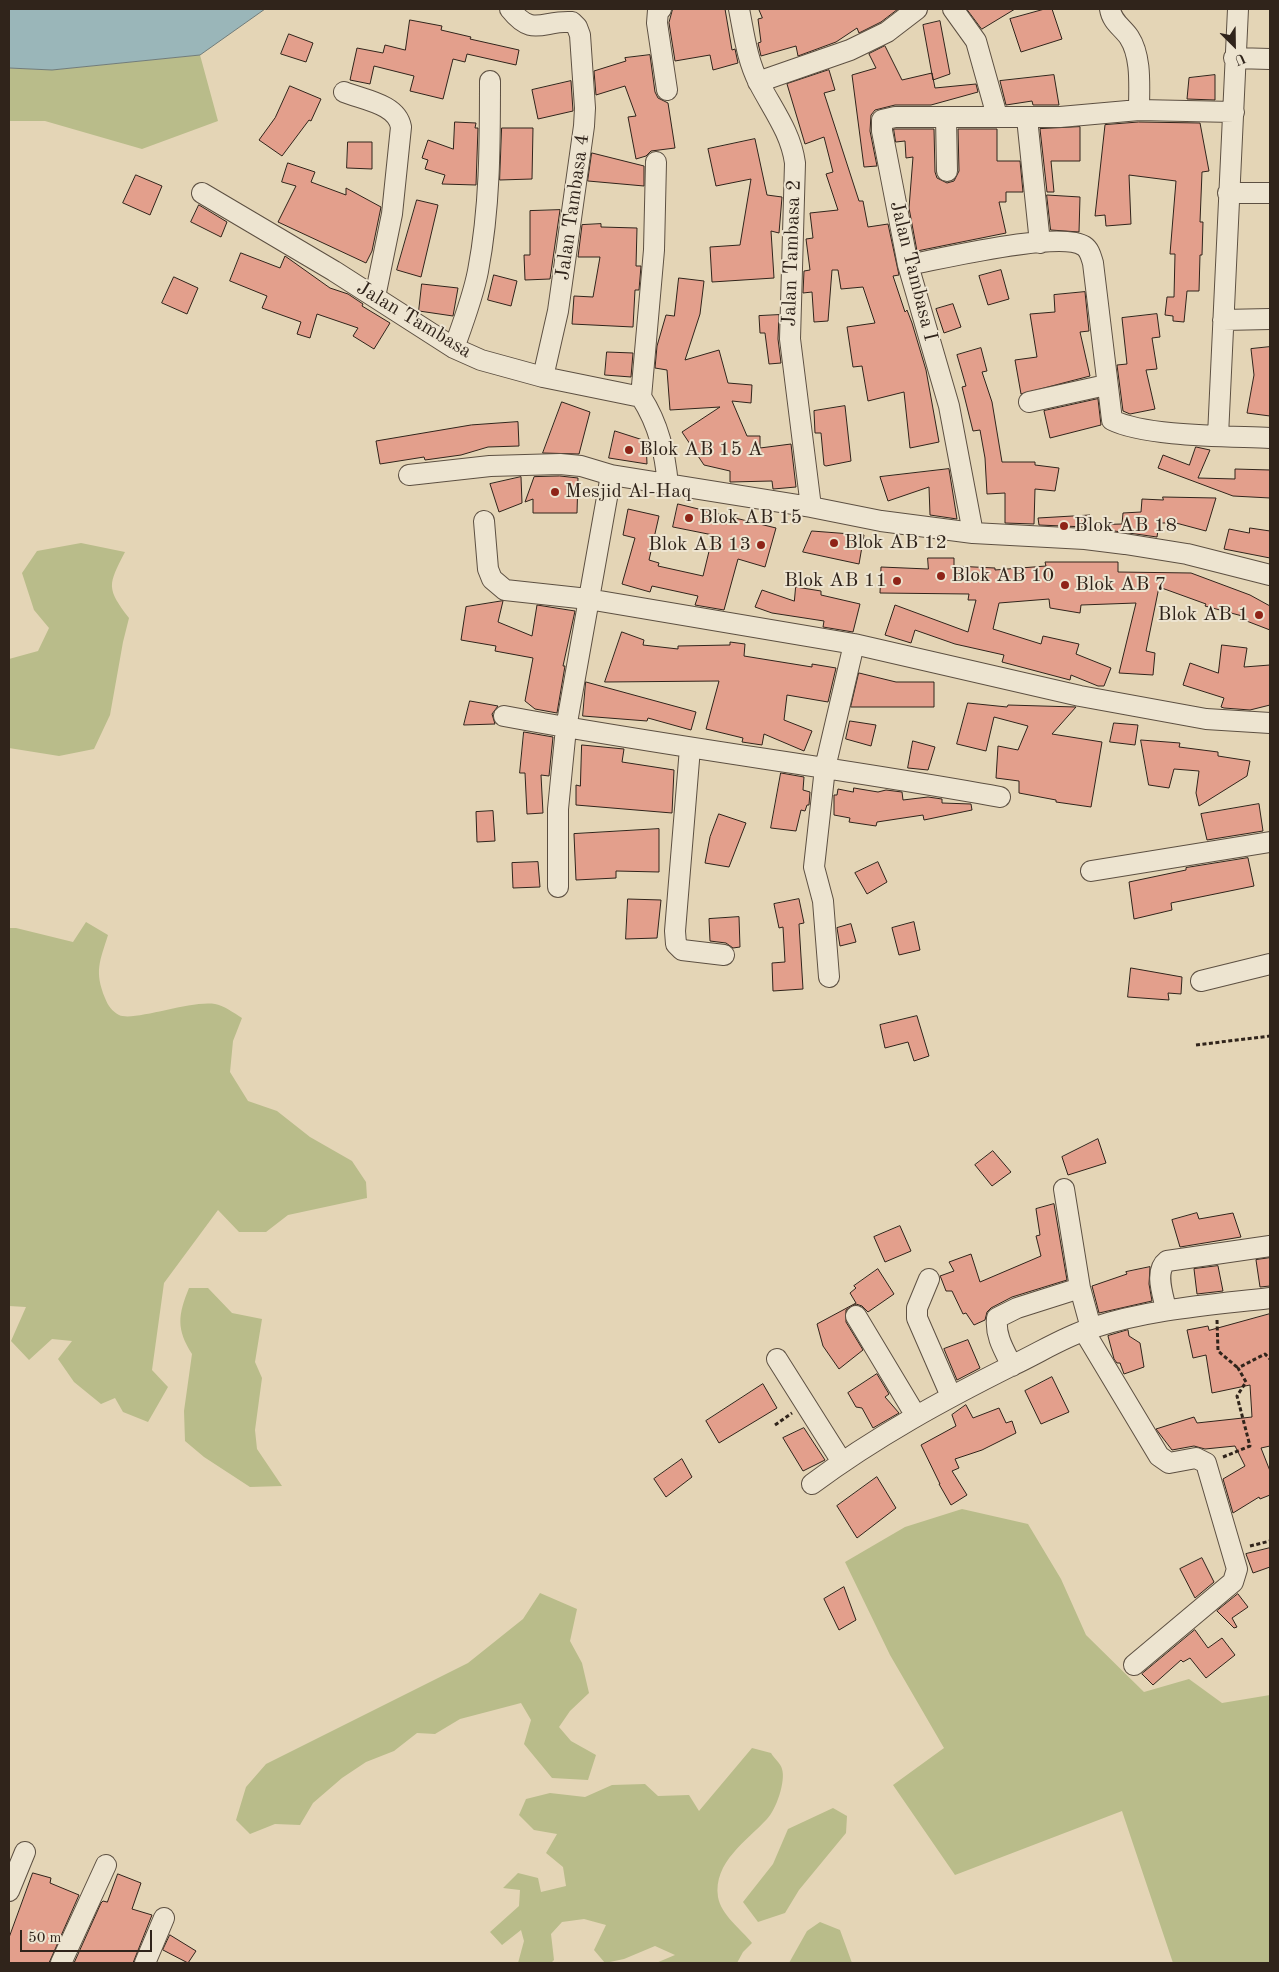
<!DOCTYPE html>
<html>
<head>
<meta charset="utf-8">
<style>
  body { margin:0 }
  #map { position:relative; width:1279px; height:1972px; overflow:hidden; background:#e4d5b6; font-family:"Old Standard TT",serif }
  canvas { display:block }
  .frame { position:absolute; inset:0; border:10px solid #30241b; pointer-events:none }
  .north { position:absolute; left:1209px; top:20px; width:50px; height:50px; -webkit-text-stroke:4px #ede4d0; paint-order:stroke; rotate:157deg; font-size:14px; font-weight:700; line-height:20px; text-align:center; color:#30241b }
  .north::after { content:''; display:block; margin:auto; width:18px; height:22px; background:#30241b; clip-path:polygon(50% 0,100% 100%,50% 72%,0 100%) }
  .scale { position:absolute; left:20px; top:1930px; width:132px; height:22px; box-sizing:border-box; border:2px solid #30241b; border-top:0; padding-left:6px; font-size:15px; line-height:18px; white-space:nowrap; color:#30241b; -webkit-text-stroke:4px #ede4d0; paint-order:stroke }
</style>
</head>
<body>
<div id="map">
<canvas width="1279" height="1972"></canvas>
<div class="frame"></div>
<div class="north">U</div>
<div class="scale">50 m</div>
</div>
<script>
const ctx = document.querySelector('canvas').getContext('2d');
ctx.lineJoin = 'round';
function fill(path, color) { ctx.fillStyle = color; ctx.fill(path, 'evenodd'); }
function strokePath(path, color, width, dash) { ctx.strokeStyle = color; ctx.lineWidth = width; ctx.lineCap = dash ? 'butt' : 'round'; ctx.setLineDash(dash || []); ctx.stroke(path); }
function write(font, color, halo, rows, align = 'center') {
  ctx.font = font + ' "Old Standard TT",serif'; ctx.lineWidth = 4; ctx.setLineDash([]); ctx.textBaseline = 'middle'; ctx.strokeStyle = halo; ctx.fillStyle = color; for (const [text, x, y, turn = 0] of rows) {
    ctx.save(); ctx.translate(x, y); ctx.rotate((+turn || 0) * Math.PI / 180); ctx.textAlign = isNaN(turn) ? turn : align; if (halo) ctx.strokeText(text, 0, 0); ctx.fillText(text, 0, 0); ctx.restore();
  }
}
fill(new Path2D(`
  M200,55l18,66 -76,28 -97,-28h-36v-53l43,2z
  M81,543l44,9c-17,33 -19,36 4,66l-6,24 -13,73 -16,34 -35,7 -50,-8v-89l29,-8 11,-23 -15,-18 -12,-37 15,-22z
  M86,922l22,13c-8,26 -14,36 -3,63 3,8 7,13 14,17 15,7 71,-15 96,-11 8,1 19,9 27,14l-9,23 -3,31 18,29 29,10 33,26 42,24 14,21 1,16 -79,17 -22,17h-27l-21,-22 -54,73 -12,87 16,17 -20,35 -25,-10 -8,-14 -14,6 -27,-22 -16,-23 14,-18 -20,-2 -23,21 -18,-19 15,-34 -17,-1v-378h7l57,14z
  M189,1288h19l24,25 30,6 -7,43 7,16 -7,52 2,19 25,37 -32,1 -46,-30 -19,-16 -1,-30 8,-57c-16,-25 -14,-39 -3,-66z
  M962,1509l66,15 33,55 25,56 58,57 45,-13 33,24 48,-8v268h-97l-51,-152 -167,64 -62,-90 51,-37 -54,-93 -45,-93 60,-35z
  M540,1593l37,16 -7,32 12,22 7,30 -19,18 -11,16 12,14 25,14 -8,25 -36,-2 -28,-34 7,-24 -10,-17 -61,16 -25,15 -18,-1 -23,18 -28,11 -24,16 -29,25 -13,22 -25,-1 -25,10 -14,-14 10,-33 20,-23 202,-101 55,-44z
  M752,1748l19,5c3,5 10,11 11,16 4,12 -6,41 -15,50 -20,22 -54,43 -49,78 3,18 23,32 34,46l-9,9 -6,11h-81l19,-8 -20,-9 -31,13 -19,4 -11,-13 12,-25 -22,-6 -22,3 -11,12 3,26 -3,3h-33l6,-22 -3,-11 -19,15 -12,-13 29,-26 1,-16 -17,-2 15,-15 20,5 3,14 25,-6 -3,-19 -17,-14 11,-19 -23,-4 -15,-15 7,-16 24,-6 35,4 27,-12 33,-1 13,12 31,-1 10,16z
  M833,1808l14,8 -1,17 -47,57 -14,23 -27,9 -15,-20 30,-38 15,-35z
  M820,1922l20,8 12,33h-63l18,-32z`), '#b9bc8a');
const water = new Path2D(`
  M9,9h256l-65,46 -148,15 -43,-2z`);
fill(water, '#9ab6b9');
strokePath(water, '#707c7a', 1);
const building = new Path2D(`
  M673,9h52l7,41 3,-1 3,14 -25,7 -3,-15 -35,6 -6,-38z
  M759,9h139l-17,13 -22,11 -2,-5 -21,14 -38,14 -2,-10 -35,10 -3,-13 3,-1 -3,-23 4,-1z
  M967,9h48l-33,20z
  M1045,9h7l10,30 -41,13 -11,-33z
  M410,20l32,6 -1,4 30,7 -1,2 49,11 -3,15 -49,-11 -2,8 -12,-3 -10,40 -33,-8 4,-15 -40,-10 -4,18 -20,-4 7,-32 26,5 2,-8 20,5z
  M940,21l10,53 -17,6 -10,-55z
  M289,34l24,9 -7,19 -25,-8z
  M885,46l17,34 30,-7 3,15 41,-4 2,8 -47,13h-36l-20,5 -4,5 -1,16 7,35 -13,1 -12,-92 24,-7 -7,-14z
  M650,55l5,37 3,6 10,5 7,45 -24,3 -5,5 -10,3 -8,-42 8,-1 -11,-30 -29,9 -2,-24 32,-10 -1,-3z
  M829,70l6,20 -11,3 35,108h4l5,26 20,-3 11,51 -6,1 12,36 2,-2 5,13 14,47 13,72 -29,6 -6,-56 -36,9 -6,-35 -9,1 -6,-40 28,-4 -12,-36 -22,2 -3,-19h-6l-4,51 -14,1 -2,-30 -9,1 1,-22 6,-1 -4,-31 7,-1 -3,-25 28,-3 -12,-36 7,-2 -9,-35 -19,7 -18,-60z
  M1054,75l5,30h-26l-1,-4 -26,4 -6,-24z
  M1215,75v25l-28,-1 2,-21z
  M571,81l2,30 -35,8 -6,-29z
  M290,86l31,13 -10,22 -2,-1 -27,36 -23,-16 16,-22z
  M455,122l21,1 -1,5h3l-2,57 -34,-1 3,-9 -20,-6 3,-9 -6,-2 6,-18 25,9z
  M1139,122l61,1 9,48 -7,1 -2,50h3l-1,33h-2l-1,36h-12l-3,31 -11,-1v-5l-8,-1 2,-18h7l1,-43h-5l6,-73 -47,-6 2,49 -25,2 -1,-11 -10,1 10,-91z
  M1080,127v34h-29l3,31h-7l-7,-63z
  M502,128h31l-1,51 -32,1z
  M894,129h40l1,43 2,6 10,5 7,-2 5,-10 -1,-42h39v32h23l3,31h-17v10h-7l7,31 -89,18 -8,-43 4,-51 -7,1 -1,-17 -9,1z
  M755,139l12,56 15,2 -3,36 -8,-2 3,47 -62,4 -2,-35 30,-2 11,-66 -35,7 -8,-37z
  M348,142h24v27l-25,-1z
  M592,153l52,13v20l-56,-5z
  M288,163l27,9 -4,10 35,13v-7l35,19 -9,44 -6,12 -88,-41 18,-36 -14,-4z
  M136,175l26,11 -12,29 -27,-12z
  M1047,195l33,2 -1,35 -28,-2z
  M417,200l21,5 -17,72 -24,-7z
  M199,205l28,17 -6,15 -30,-15z
  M560,210l-10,69 -25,1 -1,-25h6v-44z
  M601,224v3l36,1 -1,38h5l-2,24h-4l-2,37 -61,-3 2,-28 19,1 7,-40h-22l4,-32z
  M241,253l39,15 5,-12 45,32 18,6 15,10 -1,2 28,17 -16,26 -21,-13 5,-8 -41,-14 -7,24 -13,-4 4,-12 -39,-14 5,-12 -37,-15z
  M1001,270l8,29 -21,6 -9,-29z
  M494,275l23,6 -6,25 -23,-6z
  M174,277l24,11 -11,26 -25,-11z
  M679,278l25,3 -4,33 -15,46 34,-10 9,33 24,2 -1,18 -19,-2 15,35h13v12l31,-4 5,43 -23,2 -1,-8 -42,1v-11l-26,-6 -22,-33 38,-25 -50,3 -3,-40 -12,-2 2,-22 9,-31 8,1z
  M422,284l36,4 -5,28 -34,-5z
  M1085,292l4,39 -9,1 10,44 -69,18 -6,-34 22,-3 -7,-43 25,-2 -1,-17z
  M953,304l8,23 -17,6 -8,-24z
  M1157,314l3,23 -8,1 5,31 -11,1 9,39 -25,5 -7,-3 -6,-46 10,-1 -5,-46z
  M779,315l-1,24 3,24 -12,1 -4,-31h-5l-1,-17z
  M1270,347v69l-23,-3 7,-38 -3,-26z
  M981,348l6,23 -5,1 10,30 10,60h33v3l24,3 -4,23 -20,-2 -1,35 -29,-1v-30l-18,1 -2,-36 -5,-28 -7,1 -11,-44 4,-1 -9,-31z
  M607,352l26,1 -2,24 -26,-2z
  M1098,399l3,26 -51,13 -6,-27z
  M562,402l28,10 -11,42 -36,-1z
  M845,406l6,55 -25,5 -2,-1 -3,-32h-6l-1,-22z
  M518,422l1,24 -31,1 -27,8 -36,5 -1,-3 -44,7 -4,-23 95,-16z
  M615,431l31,10 1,23 -38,-6z
  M1196,447l14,3 -12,28 37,1v-10l35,1v28l-37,-2 -75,-28 5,-13 26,10z
  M949,469l8,50 -27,-4 -1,-28 -41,14 -8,-24z
  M560,476l18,2 -1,35h-44v-14l-8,3 9,-25z
  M521,477l1,26 -23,9 -9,-28z
  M1163,497l53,1 -10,33 -30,-8h-17l-2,14 -71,-10 -47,-2 -1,-7 52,-3 -2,10 34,-1 1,-11 18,-1 1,-13 21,1z
  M678,504l98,24 -11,39 -27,-8 -14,51 -29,-5 3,-9 -46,-10 -2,6 -28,-8 13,-46 -12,-3 5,-26 31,7 -10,44 10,3 -1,3 45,10 10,-41 -40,-8z
  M1250,528l20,3v27l-46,-9 5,-20 20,4z
  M812,531l52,4 -5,29 -56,-12z
  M928,558h26v8l41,2v2l51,-4 -1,-4h73v10l73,1 59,22 20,11v24l-26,-10 2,-3 -41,-11 1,-2 -47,-17 -13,64 9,2 -2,22 -34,-2 17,-70 -55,2 -1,8 -30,-5 -1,-9 -50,4 -6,26 48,15 2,-8 36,8 -3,10 35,14 -7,18h-6l-27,-11 -1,5 -68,-18 2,-7 -49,-11 -40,-14 -4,13 -26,-8 10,-30 73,27 8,-32h-8l1,-6 -89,-1 1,-26 47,2z
  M796,587l25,4v4l39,9 -7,28 -30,-5 1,-6 -52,-8 -17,-6 7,-17 32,11z
  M503,601l-5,21 34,14 5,-31 38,6 -12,55h2l-8,47 -22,-4 -10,-8 8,-43 -38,-7 1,-5 -35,-6 5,-33z
  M622,632l22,8 -1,5 35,4v-3l52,-1v-3l15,2 -1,12 68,11v-3l24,4 -8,34 -41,-7 -3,25 28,11 -8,20 -40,-17 -2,11 -20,-3 1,-4 -37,-9 13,-48 -114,1z
  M1222,645l25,3 -3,19 26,-2v40l-20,5 -26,-2 -3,-1 3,-9 -41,-13 7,-22 28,10z
  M859,673l37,9h38v25h-83z
  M586,682l110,30 -5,18 -43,-12 -1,3 -64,-5z
  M470,701l28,5 -6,8 3,10 -31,1z
  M968,703l39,4 1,-2 68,2 -24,27 50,8 -11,65 -35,-5v-2l-37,-7v-12l-23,-3 2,-32 20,4 10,-24 -34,-9 -8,34 -29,-7z
  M850,721l26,4 -5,21 -25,-7z
  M1114,723l24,2 -3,20 -25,-3z
  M524,732l29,5 -4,39 -8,-1 2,38 -16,1 -2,-41h-5z
  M1141,740l39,3 -1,4 39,5v4l32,5 -3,15 -48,30 -3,-13 3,-22 -25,-2 -5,19 -20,-3z
  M913,741l22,6 -7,23 -20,-2z
  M582,745l42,4 -2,13 52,8 -2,43 -96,-8v-20l4,1z
  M781,773l23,4 -1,13 7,2 -1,13h-2l-2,6 -4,-1 -5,21 -25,-3z
  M854,788l24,4 8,-2 16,2 1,8 25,-3 14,2v4l29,1 1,6 -48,10 -1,-5 -46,7 -1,4 -27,-4 1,-4 -16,-3v-20h3l1,-6 15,3z
  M1259,804l4,27 -56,9 -6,-26z
  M493,811l2,30 -18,1 -1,-30z
  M719,814l27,9 -17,44 -24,-4 5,-26z
  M659,829v43l-43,-1v7l-40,2 -2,-46z
  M1248,858l6,28 -83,17 1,7 -38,9 -5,-37 57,-12v-2z
  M538,862l2,25 -27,1 -1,-25z
  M878,862l9,20 -20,12 -12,-21z
  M628,899l33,1 -4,38 -31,1z
  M799,899l5,24 -5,1 4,65 -30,2 -1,-28 13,-1 -2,-35 -4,1 -5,-24z
  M739,917l1,30 -7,1 -7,-5 -16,-2 -1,-22z
  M914,922l6,28 -21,5 -7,-27z
  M851,924l5,18 -16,4 -3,-18z
  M1131,968l51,9 -1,17 -13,-1 1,7 -41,-3z
  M917,1016l12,40 -15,5 -6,-19 -23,6 -5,-23z
  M1098,1139l8,24 -38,12 -6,-18z
  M993,1151l18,21 -19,14 -17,-21z
  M1054,1204l13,76 -55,17 -21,11 -4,4 -2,8 -11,5 -8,-12 -3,1 -11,-23h-6l-5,-13 -1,-2 14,-5 -5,-9 22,-8 9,28 61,-26 -5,-20 4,-1 -4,-26z
  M1197,1213l2,6 34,-6 8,24 -61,10 -8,-27z
  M900,1226l11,25 -26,11 -11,-25z
  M1270,1258v28l-10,1 -4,-27z
  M1218,1266l5,25 -26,3 -3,-25z
  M1150,1267l-1,17 3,17 -53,12 -7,-27 35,-12 -1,-2z
  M878,1269l16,25 -26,18 -6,-6 -6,-2 -10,6v12l17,28 -24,19 -16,-23 -6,-22 39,-21 -6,-10 6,-5 -2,-2z
  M1270,1314v132l-9,2 9,23v24l-10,4 -1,-2 -26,16 -10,-34 22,-13 -10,-20 -30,3 -11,-3 -22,4 -16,-21 38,-12 3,6 55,-6 -2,-32 -38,8 -6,-38 -13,3 -6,-28 21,-4 1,4z
  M1128,1330l1,6 11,7 4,24 -20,7 -4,-11h-3l-3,-4 -6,-23z
  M968,1340l12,28 -23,12 -13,-31z
  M877,1374l12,20 -4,3 14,16 -26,15 -11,-20 -6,-1 -8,-14z
  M1052,1377l17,35 -28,12 -16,-33z
  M763,1384l14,24 -58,35 -13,-22z
  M966,1405l7,13 26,-10 7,15 6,-2 4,12 -34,17 -27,9 4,9 -7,3 15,24 -16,10 -12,-21h1l-19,-39 35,-19 -4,-11z
  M804,1428l21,32 -22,11 -20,-33z
  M682,1459l10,18 -26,20 -12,-18z
  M877,1477l19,31 -39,30 -20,-32z
  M1270,1548v19l-17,6 -7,-19z
  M1202,1558l12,24 -19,16 -15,-29z
  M844,1587l12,33 -17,10 -15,-31z
  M1238,1594l10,13 -16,11 5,9 -3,1 -17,-17z
  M1195,1630l13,18 14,-10 13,17 -29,23 -16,-20 -7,4 -2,-2 -28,25 -11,-11z
  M33,1873l18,5 -1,5 29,12 -30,68h-40v-25z
  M118,1874l23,9 -9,26 20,6 -19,48h-59l27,-60 2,-2 4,1z
  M170,1935l26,16 -8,12 -25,-13z`);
fill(building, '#e39f8c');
strokePath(building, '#30241b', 1);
const street = new Path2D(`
  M510,9c23,29 32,11 62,13l5,5 3,8 5,73 -1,18 -26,185 -15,66
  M661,9l-3,1 -1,13 10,67
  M739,9c5,25 8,51 20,74 14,27 32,50 36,80l-5,176 21,168
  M953,9l23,32 21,75
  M1110,9c2,13 12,18 19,28 13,20 10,50 10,73
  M1234,58l36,1
  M758,82l92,-32 37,-18 30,-23
  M344,92c20,8 53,12 57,35l-9,87 -17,83
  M946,117l1,54
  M1027,118l13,125
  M202,193l132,78 120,77 27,12 62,17 98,20c18,28 24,56 27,88
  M1228,193h42
  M908,265c33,-6 152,-35 176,-19 6,4 7,11 9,17l19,157c34,17 118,16 158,18
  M1223,320l47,-1
  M454,348c9,-25 19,-51 24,-77 12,-63 12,-126 12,-190
  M641,397l13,-147 2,-88
  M1029,402l77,-17
  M1218,436l20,-427
  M409,475l81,-9 70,-2 21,2 30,9
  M484,521l4,48 4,10 13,11 83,9 266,45 226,52 126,23 64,4
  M973,533l-24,-127 -41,-141 -26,-134v-11l13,-3h165l79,-7 95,2
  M504,716c165,31 331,51 496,81
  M690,748l-15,183 1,13 6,6 42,5
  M1091,871l179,-29
  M558,887v-78l8,-81 45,-253 200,32 70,14 92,12 112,6 40,5 62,10 83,21
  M829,977l-6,-76 -9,-34 11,-99 29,-124
  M1201,981l69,-17
  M1064,1189l16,99 11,40
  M929,1279l-12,29v10l34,78
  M1166,1309c-3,-14 -12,-38 1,-48l103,-15
  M856,1316l60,100
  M1084,1331l75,125 10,7 27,-5 10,5 31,106 -4,13 -99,83
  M777,1359l65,103
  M1012,1366c-8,-16 -17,-30 -15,-48l20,-10 63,-20
  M812,1484c63,-47 131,-84 201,-119 26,-12 52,-29 79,-37 58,-19 118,-23 178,-30
  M9,1891l16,-39
  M61,1963l45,-98
  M145,1963l19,-45`);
strokePath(street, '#5d5042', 22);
strokePath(new Path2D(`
  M1196,1045l74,-9
  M1217,1320l1,31 20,17
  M775,1425l17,-12
  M1223,1457l27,-11 -13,-50 9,-14 -8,-14 27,-14 5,5
  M1250,1546l20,-5`), '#30241b', 3, [4, 2.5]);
strokePath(street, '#ede4d0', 20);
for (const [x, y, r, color] of [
  [629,450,5,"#8f2418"],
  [555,492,5,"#8f2418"],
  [689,518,5,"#8f2418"],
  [1064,526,5,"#8f2418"],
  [834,543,5,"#8f2418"],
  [761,545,5,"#8f2418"],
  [941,576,5,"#8f2418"],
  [897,581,5,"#8f2418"],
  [1065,585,5,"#8f2418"],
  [1259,615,5,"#8f2418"]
]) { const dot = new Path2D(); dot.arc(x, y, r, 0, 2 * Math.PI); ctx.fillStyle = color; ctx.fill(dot); strokePath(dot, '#ede4d0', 2); }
write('20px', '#30241b', '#ede4d0', [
  ["Jalan Tambasa 4",573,207,-82],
  ["Jalan Tambasa 2",792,253,-88],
  ["Jalan Tambasa I",913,271,76],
  ["Jalan Tambasa",414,320,31]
]);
write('20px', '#30241b', '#ede4d0', [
  ["Blok AB 15 A",639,450],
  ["Mesjid Al-Haq",565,492],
  ["Blok AB 15",699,518],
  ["Blok AB 18",1074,526],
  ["Blok AB 12",844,543],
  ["Blok AB 13",751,545,"right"],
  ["Blok AB 10",951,576],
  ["Blok AB 11",887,581,"right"],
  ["Blok AB 7",1075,585],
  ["Blok AB 1",1249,615,"right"]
], 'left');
</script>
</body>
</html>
